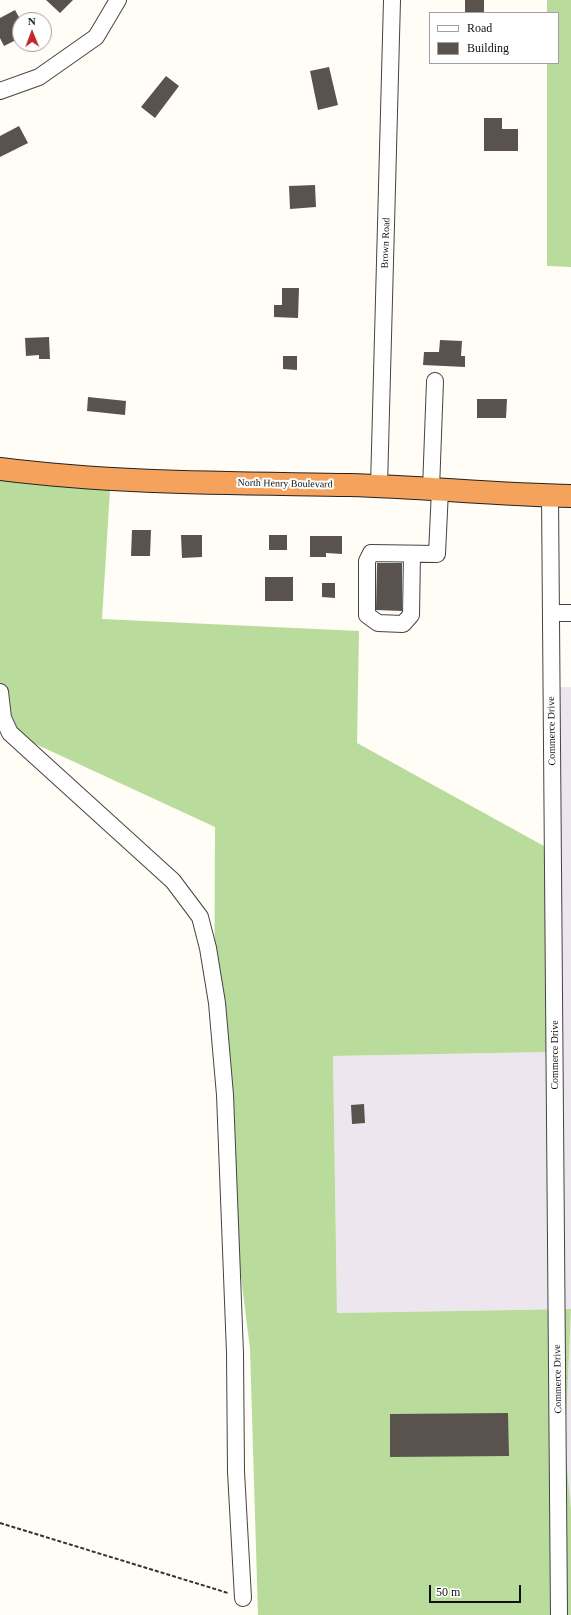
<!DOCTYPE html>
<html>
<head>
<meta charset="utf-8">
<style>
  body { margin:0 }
  #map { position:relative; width:571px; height:1615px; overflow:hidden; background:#fffdf5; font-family:Georgia,serif }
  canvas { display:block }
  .legend { position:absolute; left:429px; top:12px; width:130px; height:52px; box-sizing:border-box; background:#fff; border:1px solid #a0a0a0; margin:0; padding:5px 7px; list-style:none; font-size:12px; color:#111 }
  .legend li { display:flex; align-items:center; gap:8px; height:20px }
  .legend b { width:20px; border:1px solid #a0a0a0 }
  .north { position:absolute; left:12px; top:12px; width:40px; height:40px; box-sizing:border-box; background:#fff; border:1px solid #a0a0a0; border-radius:50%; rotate:359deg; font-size:11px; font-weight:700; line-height:16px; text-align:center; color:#111 }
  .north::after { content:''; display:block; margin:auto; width:14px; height:18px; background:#c4262e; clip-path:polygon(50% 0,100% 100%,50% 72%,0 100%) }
  .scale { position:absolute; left:429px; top:1585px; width:92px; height:18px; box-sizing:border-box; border:2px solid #111; border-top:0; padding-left:5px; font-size:12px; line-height:14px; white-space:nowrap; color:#111; -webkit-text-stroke:3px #fff; paint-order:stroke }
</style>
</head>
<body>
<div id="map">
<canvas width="571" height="1615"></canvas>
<ul class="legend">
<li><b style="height:5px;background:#fff"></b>Road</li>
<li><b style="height:11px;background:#5a524d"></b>Building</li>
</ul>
<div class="north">N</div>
<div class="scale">50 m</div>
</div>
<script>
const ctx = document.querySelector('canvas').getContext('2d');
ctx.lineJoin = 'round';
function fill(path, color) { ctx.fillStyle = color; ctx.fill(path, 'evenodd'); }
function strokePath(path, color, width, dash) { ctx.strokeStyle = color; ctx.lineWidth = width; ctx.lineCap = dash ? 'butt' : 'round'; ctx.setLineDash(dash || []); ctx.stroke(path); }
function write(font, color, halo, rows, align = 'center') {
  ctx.font = font + ' Georgia,serif'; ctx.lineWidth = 4; ctx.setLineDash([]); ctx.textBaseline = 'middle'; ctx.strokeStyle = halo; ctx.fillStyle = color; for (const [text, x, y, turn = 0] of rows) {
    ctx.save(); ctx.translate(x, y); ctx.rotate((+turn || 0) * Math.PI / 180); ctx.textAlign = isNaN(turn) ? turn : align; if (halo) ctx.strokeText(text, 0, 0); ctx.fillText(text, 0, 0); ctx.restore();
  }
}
fill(new Path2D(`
  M556,687h15v822l-6,-62 6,-138 -234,4 -4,-257 218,-4z`), '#eee6ef');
fill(new Path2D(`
  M547,0h24v267l-24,-1v-203h11v-50h-11z
  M0,472l111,2 -9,145 257,12 -2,112 196,108 -2,201 -218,4 4,257 234,-4 -6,138 6,62v106h-313l-8,-266 -36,-288 1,-234 -199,-92 -16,-27z`), '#b9dc9c');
fill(new Path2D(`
  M46,0h27l-13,13z
  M465,0h19v13h-19z
  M15,10l5,9v19l-16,8 -4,-8v-20z
  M329,67l9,38 -20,5 -8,-39z
  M166,76l13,10 -24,32 -14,-11z
  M484,118h18v11h16v22h-34z
  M19,126l9,17 -28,14v-21z
  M315,185l1,22 -26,2 -1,-23z
  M282,288h17l-1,30 -24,-1v-12h8z
  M49,337l1,22h-11v-4l-13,1 -1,-18z
  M440,340l22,1 -1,15h4v11l-42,-2 1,-13h15z
  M283,356h14v14l-14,-1z
  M88,397l38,4 -1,14 -38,-4z
  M477,399h30l-1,19h-29z
  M132,530h19l-1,26h-19z
  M181,535h21v22l-20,1z
  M269,535h18v15h-18z
  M310,536h32v18l-16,-1v4h-16z
  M377,563h25v48l-26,-1z
  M265,577h28v24h-28z
  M322,583h13v15l-13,-1z
  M364,1104l1,19 -13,1 -1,-19z
  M508,1413l1,43 -119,1v-43z`), '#5a524d');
const minor = new Path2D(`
  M0,91l39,-14 57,-40 22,-37
  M379,486l13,-486
  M431,489l4,-108
  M550,496l9,1119
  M412,554l-1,61 -8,9 -25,-1 -11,-8v-54l4,-8 66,1 3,-64
  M551,613h20
  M0,692l3,26 7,15 163,148 27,36 8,31 9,55 8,92 10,258 1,119 7,126`);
const highway = new Path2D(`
  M0,469c116,15 234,14 350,16 74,2 147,10 221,11`);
strokePath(minor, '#444', 18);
strokePath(highway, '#222', 24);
strokePath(new Path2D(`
  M0,1523l228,70`), '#333', 2, [4, 2]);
strokePath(minor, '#fff', 16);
strokePath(highway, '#f5a25d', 22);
write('10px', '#111', '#fff', [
  ["Brown Road",386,243,-88],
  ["North Henry Boulevard",285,484,1],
  ["Commerce Drive",552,731,-91],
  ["Commerce Drive",555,1055,-90],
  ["Commerce Drive",558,1379,-91]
]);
</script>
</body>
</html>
